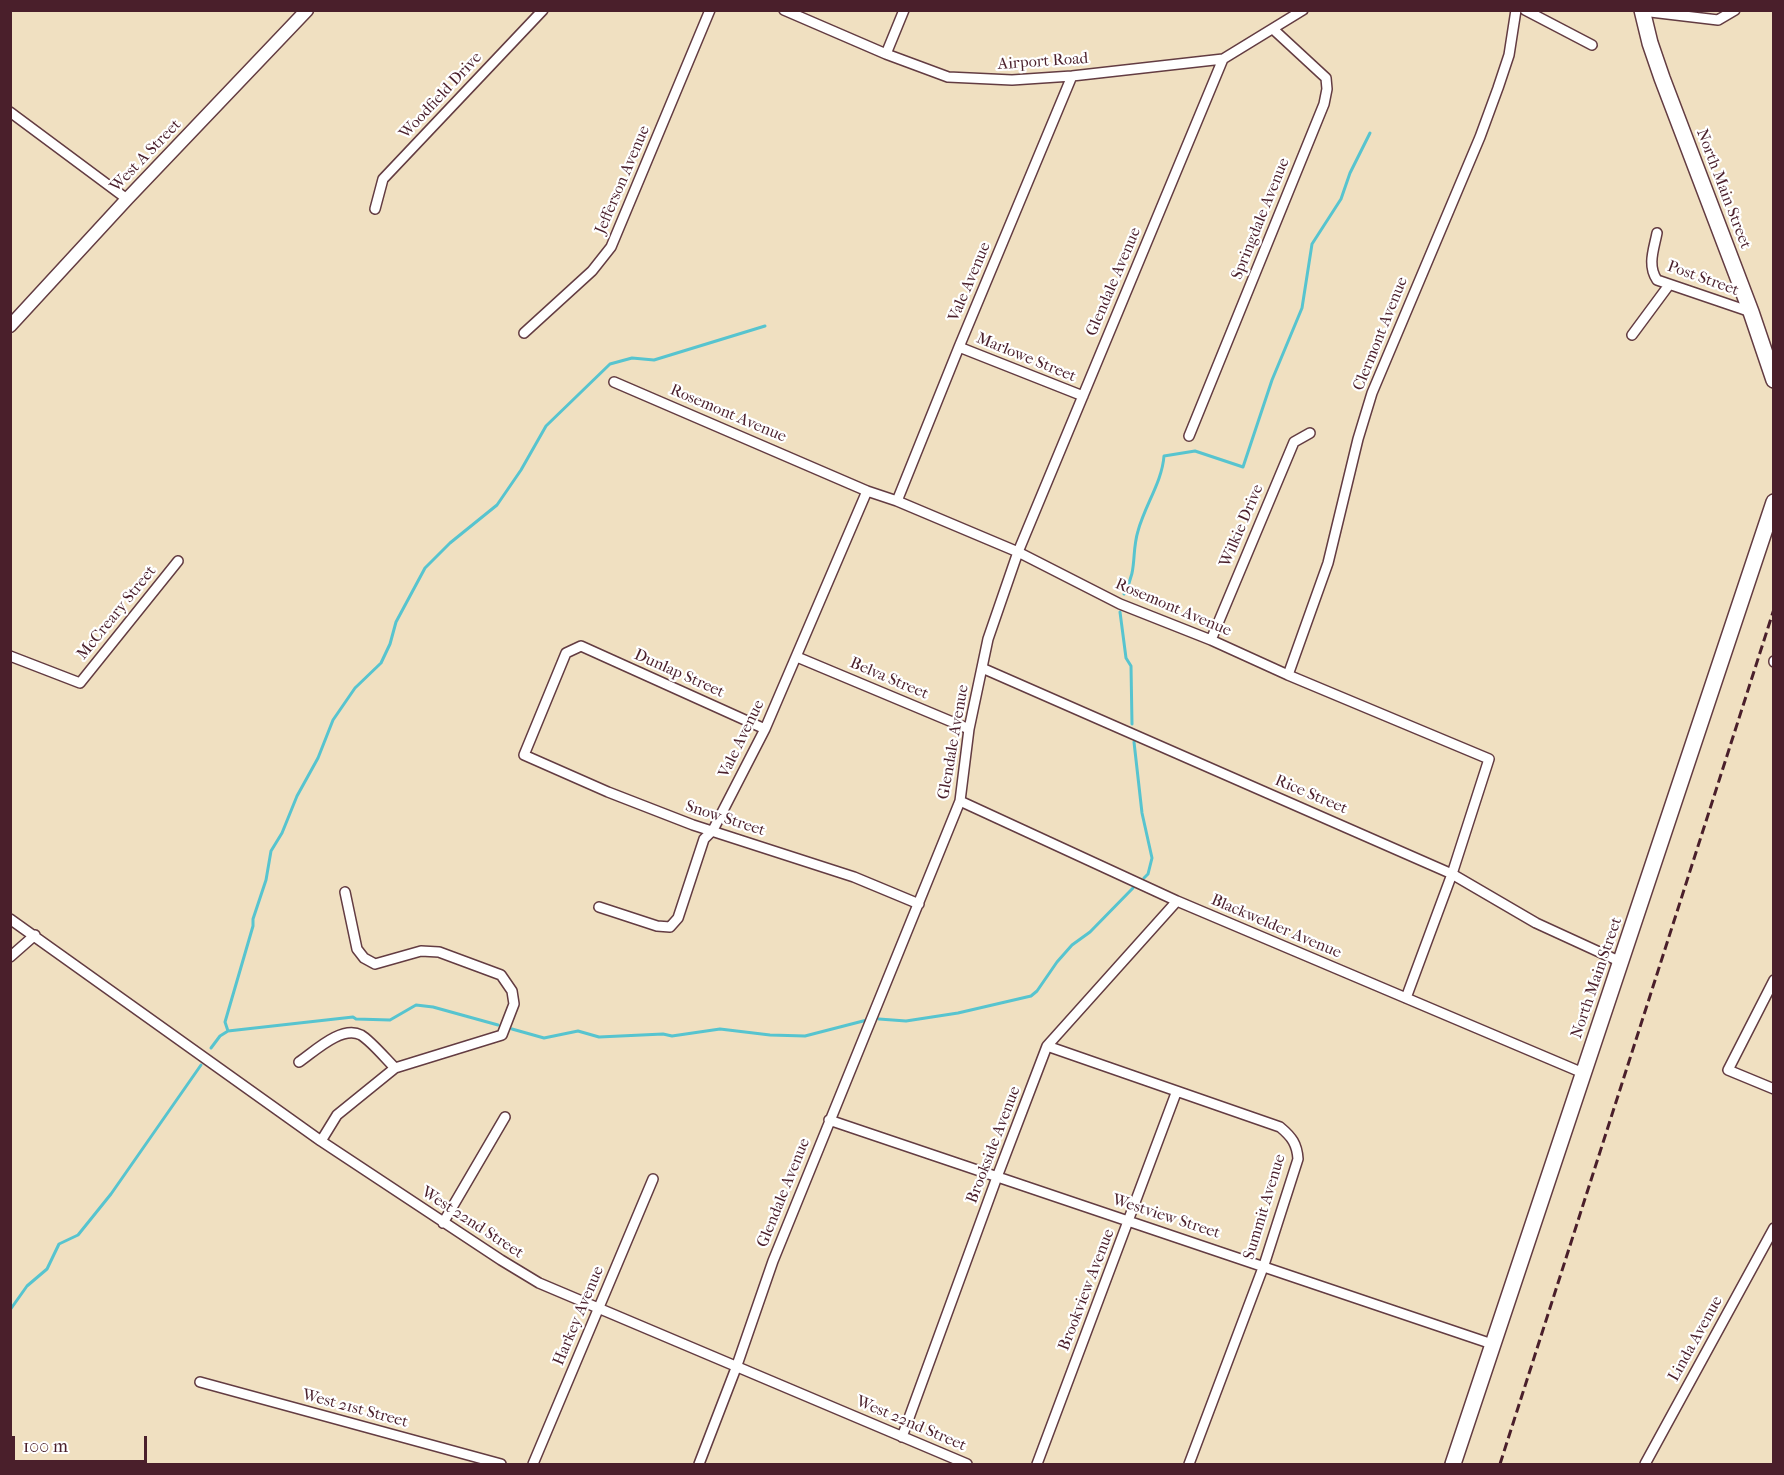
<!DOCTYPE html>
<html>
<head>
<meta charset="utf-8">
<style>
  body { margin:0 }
  #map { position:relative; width:1784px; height:1475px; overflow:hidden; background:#f0e0c1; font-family:"IM FELL French Canon",serif }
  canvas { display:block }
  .frame { position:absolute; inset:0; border:12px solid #4a1f2b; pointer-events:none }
  .scale { position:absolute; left:12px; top:1436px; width:135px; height:27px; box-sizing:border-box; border:3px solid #4a1f2b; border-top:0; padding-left:8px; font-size:18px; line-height:21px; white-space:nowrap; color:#4a1f2b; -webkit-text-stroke:4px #fff; paint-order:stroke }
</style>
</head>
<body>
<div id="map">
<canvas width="1784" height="1475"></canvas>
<div class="frame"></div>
<div class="scale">100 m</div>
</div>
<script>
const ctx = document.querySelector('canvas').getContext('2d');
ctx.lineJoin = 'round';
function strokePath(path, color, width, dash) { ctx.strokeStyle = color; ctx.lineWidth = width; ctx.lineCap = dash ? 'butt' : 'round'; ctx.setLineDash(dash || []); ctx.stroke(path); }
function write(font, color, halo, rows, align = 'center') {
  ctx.font = font + ' "IM FELL French Canon",serif'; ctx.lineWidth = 4.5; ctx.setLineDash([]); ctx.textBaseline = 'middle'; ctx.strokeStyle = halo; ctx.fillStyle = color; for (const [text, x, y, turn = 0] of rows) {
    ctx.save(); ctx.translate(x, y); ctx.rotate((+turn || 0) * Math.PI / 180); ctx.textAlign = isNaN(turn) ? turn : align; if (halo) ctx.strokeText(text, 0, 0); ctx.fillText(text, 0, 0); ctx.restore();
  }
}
strokePath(new Path2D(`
  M1124,594c14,-25 7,-40 14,-63 7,-26 24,-49 26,-75l31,-5 48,16 29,-87 30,-72 10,-64 29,-45 9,-26 20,-40
  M1120,612l6,46 5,8 1,58
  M1134,742l8,71 10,45 -4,16 -4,4
  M879,1019l27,2 52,-8 73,-17 6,-5 20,-29 15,-17 18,-13 43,-44
  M512,1029l32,9 34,-7 21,6 64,-3 9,2 48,-7 50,6 35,1 62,-16
  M228,1031l-3,-9 28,-96v-7l13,-39 5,-29 11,-18 15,-37 21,-38 15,-38 22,-32 26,-25 9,-19 6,-22 29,-54 25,-25 47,-38 24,-35 25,-44 64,-62 22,-6 22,2 111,-34
  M211,1048l9,-12 8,-5 125,-14 3,2 34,1 26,-15 17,2 65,18
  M10,1310l17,-24 20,-17 12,-25 19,-9 33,-41 90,-129`), '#57c4cf', 3);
const minor = new Path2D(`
  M784,10l102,44 62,23 64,3 60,-4 151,-17 80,-49
  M1525,10l67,35
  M1642,11l76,9 17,-10
  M886,54l18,-44
  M10,112l117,87
  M375,209l8,-30 160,-169
  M1657,233c-3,16 -10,32 0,47l94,32
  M524,333l68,-62 19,-24 99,-237
  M1632,335l37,-50
  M959,347l124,49
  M614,382l253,109 30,10 121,51 102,52 91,36 77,35 201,84 -37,115 -46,124
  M1189,436l135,-332 3,-15 -1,-11 -53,-49
  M897,501l62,-154 113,-271
  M1211,640l83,-198 16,-9
  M10,656l70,27 98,-122
  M797,657l172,72
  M1774,661v1
  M982,668l470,206 84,49 85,39
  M1288,675l40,-112 30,-124 14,-46 108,-256 18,-49 11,-33 7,-45
  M765,729l-184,-83 -15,7 -42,102 84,37 85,33 161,52 65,27
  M960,801l217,100 406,172
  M599,907l58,19 13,1 8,-9 26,-79 9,-9 52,-101 102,-238
  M10,919l311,222 180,119 38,23 428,181
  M10,957l25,-22
  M1774,980l-46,90 46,19
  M1047,1046l233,81c12,10 17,17 18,32l-34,106 -75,199
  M299,1062c15,-10 42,-37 62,-27 10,6 25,24 34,33
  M829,1120l663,224
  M321,1141l16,-26 58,-47 107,-33 12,-31 -2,-13 -11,-16 -62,-23 -18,-1 -46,13 -11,-6 -7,-9 -12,-57
  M443,1223l62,-106
  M200,1382l301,82
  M902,1437l95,-260 50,-131 130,-145
  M533,1464l120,-285
  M699,1464l37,-96 37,-107 187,-460 9,-72 19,-90 30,-87 205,-493
  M1037,1464l139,-371
  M1645,1464l129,-236`);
const tertiary = new Path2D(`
  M10,326l117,-127 180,-189`);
const primary = new Path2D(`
  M1642,10l8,33 12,35 89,234 23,68
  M1453,1464l321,-962`);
strokePath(minor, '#633c42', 12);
strokePath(tertiary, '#633c42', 15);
strokePath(primary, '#633c42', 18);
strokePath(minor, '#fff', 9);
strokePath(tertiary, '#fff', 12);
strokePath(primary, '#fff', 15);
strokePath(new Path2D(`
  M1500,1464l274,-855`), '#4a1f2b', 3, [9, 4.5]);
write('16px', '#4a1f2b', '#fff', [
  ["Airport Road",1043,62,-4],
  ["Woodfield Drive",441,96,-47],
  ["West A Street",146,156,-46],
  ["Jefferson Avenue",623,180,-67],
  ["North Main Street",1723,189,69],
  ["Springdale Avenue",1261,219,-68],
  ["Post Street",1703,279,20],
  ["Vale Avenue",970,282,-67],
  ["Glendale Avenue",1114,282,-67],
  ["Clermont Avenue",1381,334,-68],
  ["Marlowe Street",1026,358,22],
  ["Rosemont Avenue",728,414,23],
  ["Wilkie Drive",1242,526,-67],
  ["Rosemont Avenue",1173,608,23],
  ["McCreary Street",117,613,-51],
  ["Dunlap Street",679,674,24],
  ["Belva Street",889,679,23],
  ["Vale Avenue",742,739,-64],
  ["Glendale Avenue",954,742,-80],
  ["Rice Street",1311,795,23],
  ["Snow Street",725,819,18],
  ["Blackwelder Avenue",1276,927,23],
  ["North Main Street",1597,978,-71],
  ["Brookside Avenue",994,1145,-69],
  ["Glendale Avenue",784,1193,-68],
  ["Summit Avenue",1265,1207,-73],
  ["Westview Street",1166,1217,18],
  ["West 22nd Street",472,1223,33],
  ["Brookview Avenue",1087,1290,-69],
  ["Harkey Avenue",579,1316,-67],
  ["Linda Avenue",1696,1339,-61],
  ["West 21st Street",355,1409,15],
  ["West 22nd Street",911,1424,23]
]);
</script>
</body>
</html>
